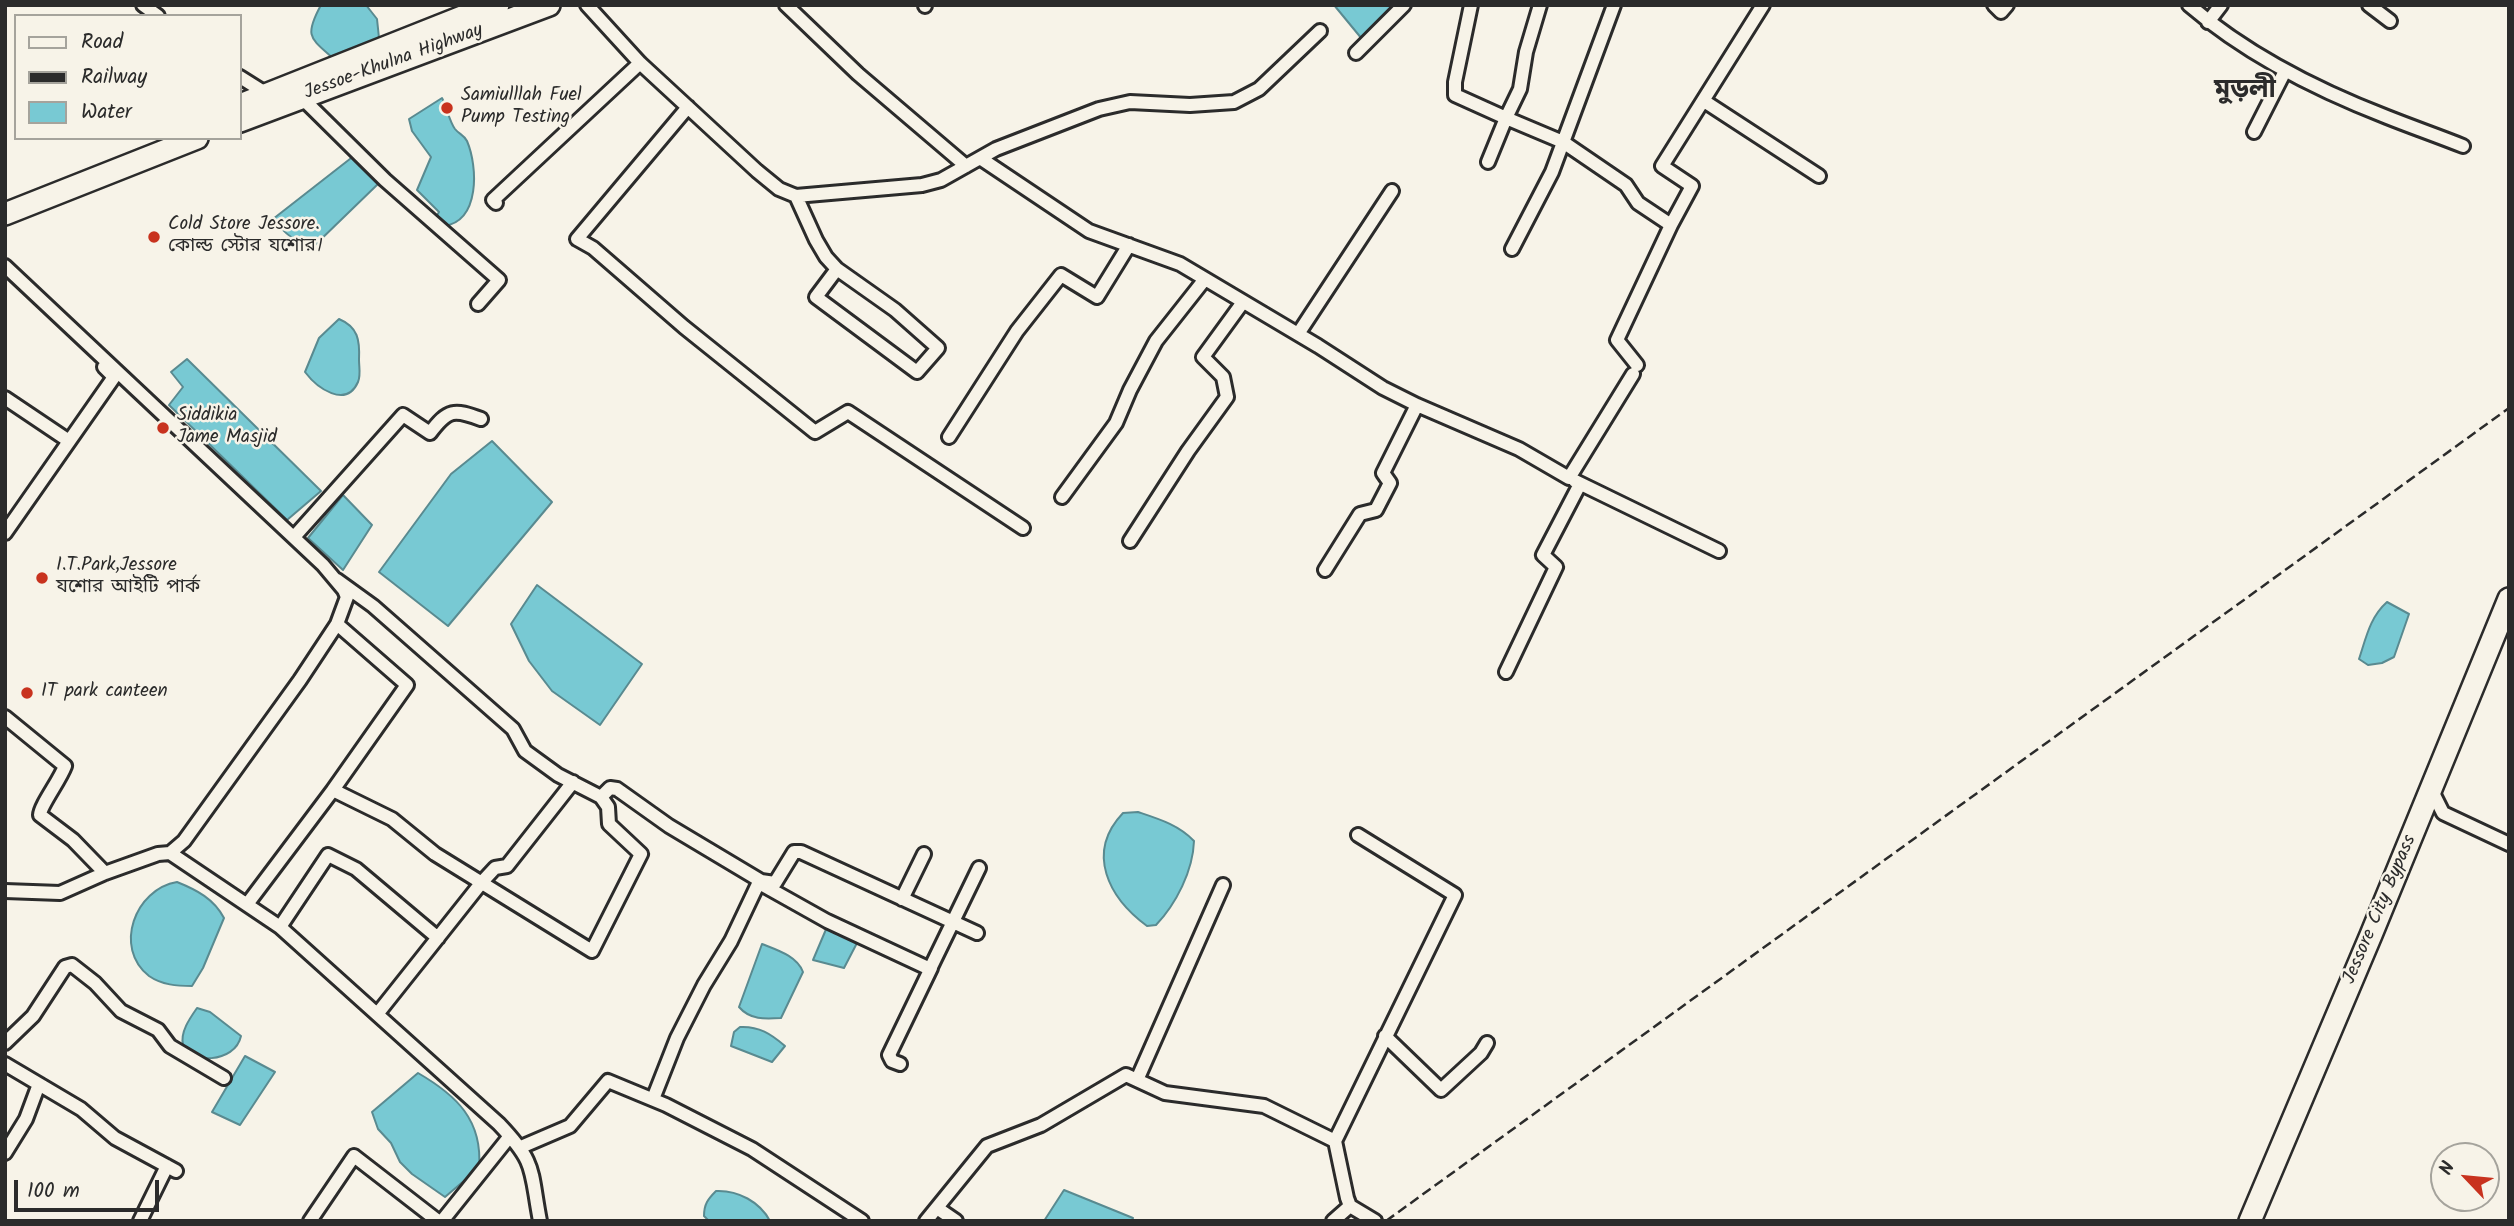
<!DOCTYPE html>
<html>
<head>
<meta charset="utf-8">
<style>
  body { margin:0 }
  #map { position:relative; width:2514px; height:1226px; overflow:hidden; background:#f7f3e8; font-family:Kalam,sans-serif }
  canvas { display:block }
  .frame { position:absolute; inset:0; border:7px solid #2b2b2b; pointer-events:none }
  .legend { position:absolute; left:14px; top:14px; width:228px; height:126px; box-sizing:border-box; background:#f7f3e8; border:2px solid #a5a39c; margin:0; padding:9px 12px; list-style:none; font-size:21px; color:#2b2b2b }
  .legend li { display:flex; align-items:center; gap:14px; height:35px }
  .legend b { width:35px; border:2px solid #a5a39c }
  .north { position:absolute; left:2430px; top:1142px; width:70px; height:70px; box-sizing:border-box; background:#f7f3e8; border:2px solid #a5a39c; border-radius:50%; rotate:296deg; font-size:19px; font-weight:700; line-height:28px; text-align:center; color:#2b2b2b }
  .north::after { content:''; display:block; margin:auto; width:24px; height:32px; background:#c8321e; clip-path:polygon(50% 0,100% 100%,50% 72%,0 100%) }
  .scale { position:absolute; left:14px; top:1180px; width:145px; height:32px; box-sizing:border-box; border:4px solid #2b2b2b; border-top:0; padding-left:9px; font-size:21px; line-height:24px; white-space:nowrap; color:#2b2b2b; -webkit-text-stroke:5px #f7f3e8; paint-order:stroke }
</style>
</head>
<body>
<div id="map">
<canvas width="2514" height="1226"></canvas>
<div class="frame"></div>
<ul class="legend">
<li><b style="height:9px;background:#f7f3e8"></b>Road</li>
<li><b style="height:9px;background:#2b2b2b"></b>Railway</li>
<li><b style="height:19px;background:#78c9d3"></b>Water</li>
</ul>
<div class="north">N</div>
<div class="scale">100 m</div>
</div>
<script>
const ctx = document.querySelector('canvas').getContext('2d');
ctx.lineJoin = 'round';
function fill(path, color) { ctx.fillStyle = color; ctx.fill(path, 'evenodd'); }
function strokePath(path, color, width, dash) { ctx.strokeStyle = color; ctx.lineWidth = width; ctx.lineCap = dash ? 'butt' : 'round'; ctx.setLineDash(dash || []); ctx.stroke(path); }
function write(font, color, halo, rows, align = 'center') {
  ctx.font = font + ' Kalam,"Noto Sans Bengali",sans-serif'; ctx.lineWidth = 5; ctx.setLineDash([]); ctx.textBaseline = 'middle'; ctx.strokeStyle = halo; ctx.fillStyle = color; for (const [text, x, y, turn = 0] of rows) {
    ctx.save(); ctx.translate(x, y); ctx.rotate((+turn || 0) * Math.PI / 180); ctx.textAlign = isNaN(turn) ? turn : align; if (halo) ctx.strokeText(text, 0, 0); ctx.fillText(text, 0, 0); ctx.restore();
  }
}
const water = new Path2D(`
  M321,5h45l11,14 2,19 -43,23c-25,-23 -33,-23 -15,-56z
  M1334,5h59l-31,34z
  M442,98c5,9 7,23 13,31 4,5 9,6 12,12 11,26 13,80 -23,85l-8,-9 3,-5 -22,-22 14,-33 -19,-26 -3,-12z
  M355,155l23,29 -65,63c-18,-5 -28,-13 -40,-28z
  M339,319c19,8 21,21 20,41 0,7 2,15 -1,22 -12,27 -41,6 -53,-10l14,-34z
  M187,359l134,132 -34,29 -118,-115 14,-18 -12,-15z
  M492,441l60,61 -104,124 -69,-54 72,-98z
  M343,495l29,30 -29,45 -35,-32z
  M537,585l105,79 -42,61 -48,-34 -23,-30 -18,-37z
  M2387,602l22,12 -15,43 -12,6 -14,2 -9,-6c7,-21 11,-42 28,-57z
  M1138,812c21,7 41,13 56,29 -1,30 -18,63 -38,84l-9,1c-38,-28 -62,-73 -24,-113z
  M177,882c20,8 37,17 47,36l-21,50 -11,18c-15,0 -30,-1 -43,-10 -36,-28 -14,-87 28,-94z
  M827,927l30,16 -13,25 -31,-8z
  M762,944c15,6 35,12 41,28l-22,46c-16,1 -31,2 -42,-11z
  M197,1008l13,4 31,24c-6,28 -53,28 -58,9 -3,-13 7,-27 14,-37z
  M740,1027c19,-1 31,7 45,19l-13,16 -41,-16 3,-14z
  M245,1056l30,16 -35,53 -28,-13z
  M418,1073c38,22 65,47 61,95l-34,29 -33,-23 -12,-12 -9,-19 -13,-14 -6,-17z
  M1064,1190l69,28 -1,3h-88z
  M716,1191c22,-1 44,11 54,30h-61l-5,-5c0,-12 4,-17 12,-25z`);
fill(water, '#78c9d3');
strokePath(water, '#598a90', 2);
const street = new Path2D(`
  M143,5l15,11
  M587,5l53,58 117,108 22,18 17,7 126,-11 19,-5 55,-31 103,-40 31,-7 60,3 44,-3 25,-13 61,-58
  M786,5l72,69 108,92
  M925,5v1
  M1471,5l-16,77v13l51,23 14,-29 6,-37 14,-47
  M1994,5l7,7 6,-7
  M2189,5c57,49 128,85 198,112 25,10 51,19 76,29
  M2369,5l21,16
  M2208,22l13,-17
  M1356,53l48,-48
  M240,77l27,17
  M301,97l84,83 114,100 -21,24
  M1704,101l115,75
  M688,107l-111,132 16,9 91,79 131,105 33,-20 175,116
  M2254,132l31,-61
  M980,158l109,73 91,33 138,82 65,42 34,17 102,44 50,29 64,-104
  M1488,162l18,-44 57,24 63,43 12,18 33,22 -54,115 20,25
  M796,196l20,44 10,17 11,12 58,41 43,38 -21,24 -101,-75 21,-28
  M496,203l-3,-3 147,-137
  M1671,225l21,-39 -30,-20 101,-161
  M1512,249l40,-77 62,-167
  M5,266l318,299 21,25 3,7 -10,27 -37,56 -116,161 -14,12 -12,1 -53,19 -45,20 -55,-2
  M1298,334l94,-143
  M5,398l64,43
  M949,437l68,-106 44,-56 36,22 32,-52
  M1575,481l144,70
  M1062,497l54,-74 14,-33 26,-49 49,-62
  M5,533l109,-156 -10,-10
  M294,537l109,-122 27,18c18,-24 24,-24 51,-14
  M1130,541l58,-90 39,-54 -4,-20 -20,-20 40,-55
  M1325,570l35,-56 16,-4 14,-27 -7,-10 34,-68
  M337,624l70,61 -74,105 59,29 43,35 157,97 49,-97 -32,-30 -1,-17 -7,-10 -43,-22 -33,-24 -12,-22 -140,-123 -36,-26
  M1506,672l50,-105 -13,-12 37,-71
  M5,717l60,49c-5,14 -25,40 -25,49l33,25 32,33
  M2431,789l12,24 66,31
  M601,797l9,-9 7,1 52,37 92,55 14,2 19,-31h7l176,81
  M170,853l110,74 219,197c38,40 31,45 41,97
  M902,899l22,-45
  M248,903l85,-113
  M280,927l48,-72 28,14 82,69
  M378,1013l104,-131 13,-14 12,-2 66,-84
  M1385,1036l56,54 40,-37 6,-10
  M5,1043l28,-27 32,-49 7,-2 23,18 26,28 37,19 12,16 54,32
  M5,1064l76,45 34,29 61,33
  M900,1064l-8,-3 -3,-6 42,-87
  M1137,1080l86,-195
  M653,1099l24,-61 27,-53 27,-44 27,-57h3l66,37 103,48 49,-101
  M1335,1141l120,-246 -97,-60
  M521,1147l49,-21 38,-45 58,24 86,44 110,72
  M5,1153l21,-34 13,-35
  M937,1208l19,13
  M140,1221l27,-55
  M310,1221l44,-65 84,65
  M442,1221l68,-85
  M926,1221l61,-75 54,-21 85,-50 39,18 99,13 71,35 12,57 3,8 25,15
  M1333,1221l17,-15`);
const highway = new Path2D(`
  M240,105l232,-92 26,-8
  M240,121l309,-116
  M5,214l192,-76
  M2250,1221l121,-286 138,-336`);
strokePath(street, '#2b2b2b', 18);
strokePath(highway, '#2b2b2b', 26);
strokePath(street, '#f7f3e8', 12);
strokePath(highway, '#f7f3e8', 21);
strokePath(new Path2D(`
  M1386,1221l1123,-813`), '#2b2b2b', 2.5, [10, 5]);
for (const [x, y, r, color] of [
  [447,108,7,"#c8321e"],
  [154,237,7,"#c8321e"],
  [163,428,7,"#c8321e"],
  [42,578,7,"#c8321e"],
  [27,693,7,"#c8321e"]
]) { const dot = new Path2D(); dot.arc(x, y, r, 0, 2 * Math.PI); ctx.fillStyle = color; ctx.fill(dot); strokePath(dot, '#f7f3e8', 2.5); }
write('19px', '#2b2b2b', '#f7f3e8', [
  ["Jessoe-Khulna Highway",394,63,-20],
  ["Jessore City Bypass",2381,910,-67]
]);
write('19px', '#2b2b2b', '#f7f3e8', [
  ["Samiulllah Fuel",461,97],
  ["Pump Testing",461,119],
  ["Cold Store Jessore.",168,226],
  ["কোল্ড স্টোর যশোর।",168,248],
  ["Siddikia",177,417],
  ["Jame Masjid",177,439],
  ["I.T.Park,Jessore",56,567],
  ["যশোর আইটি পার্ক",56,589],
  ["IT park canteen",41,693]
], 'left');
write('bold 26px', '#2b2b2b', '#f7f3e8', [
  ["মুড়লী",2245,93]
]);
</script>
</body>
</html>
